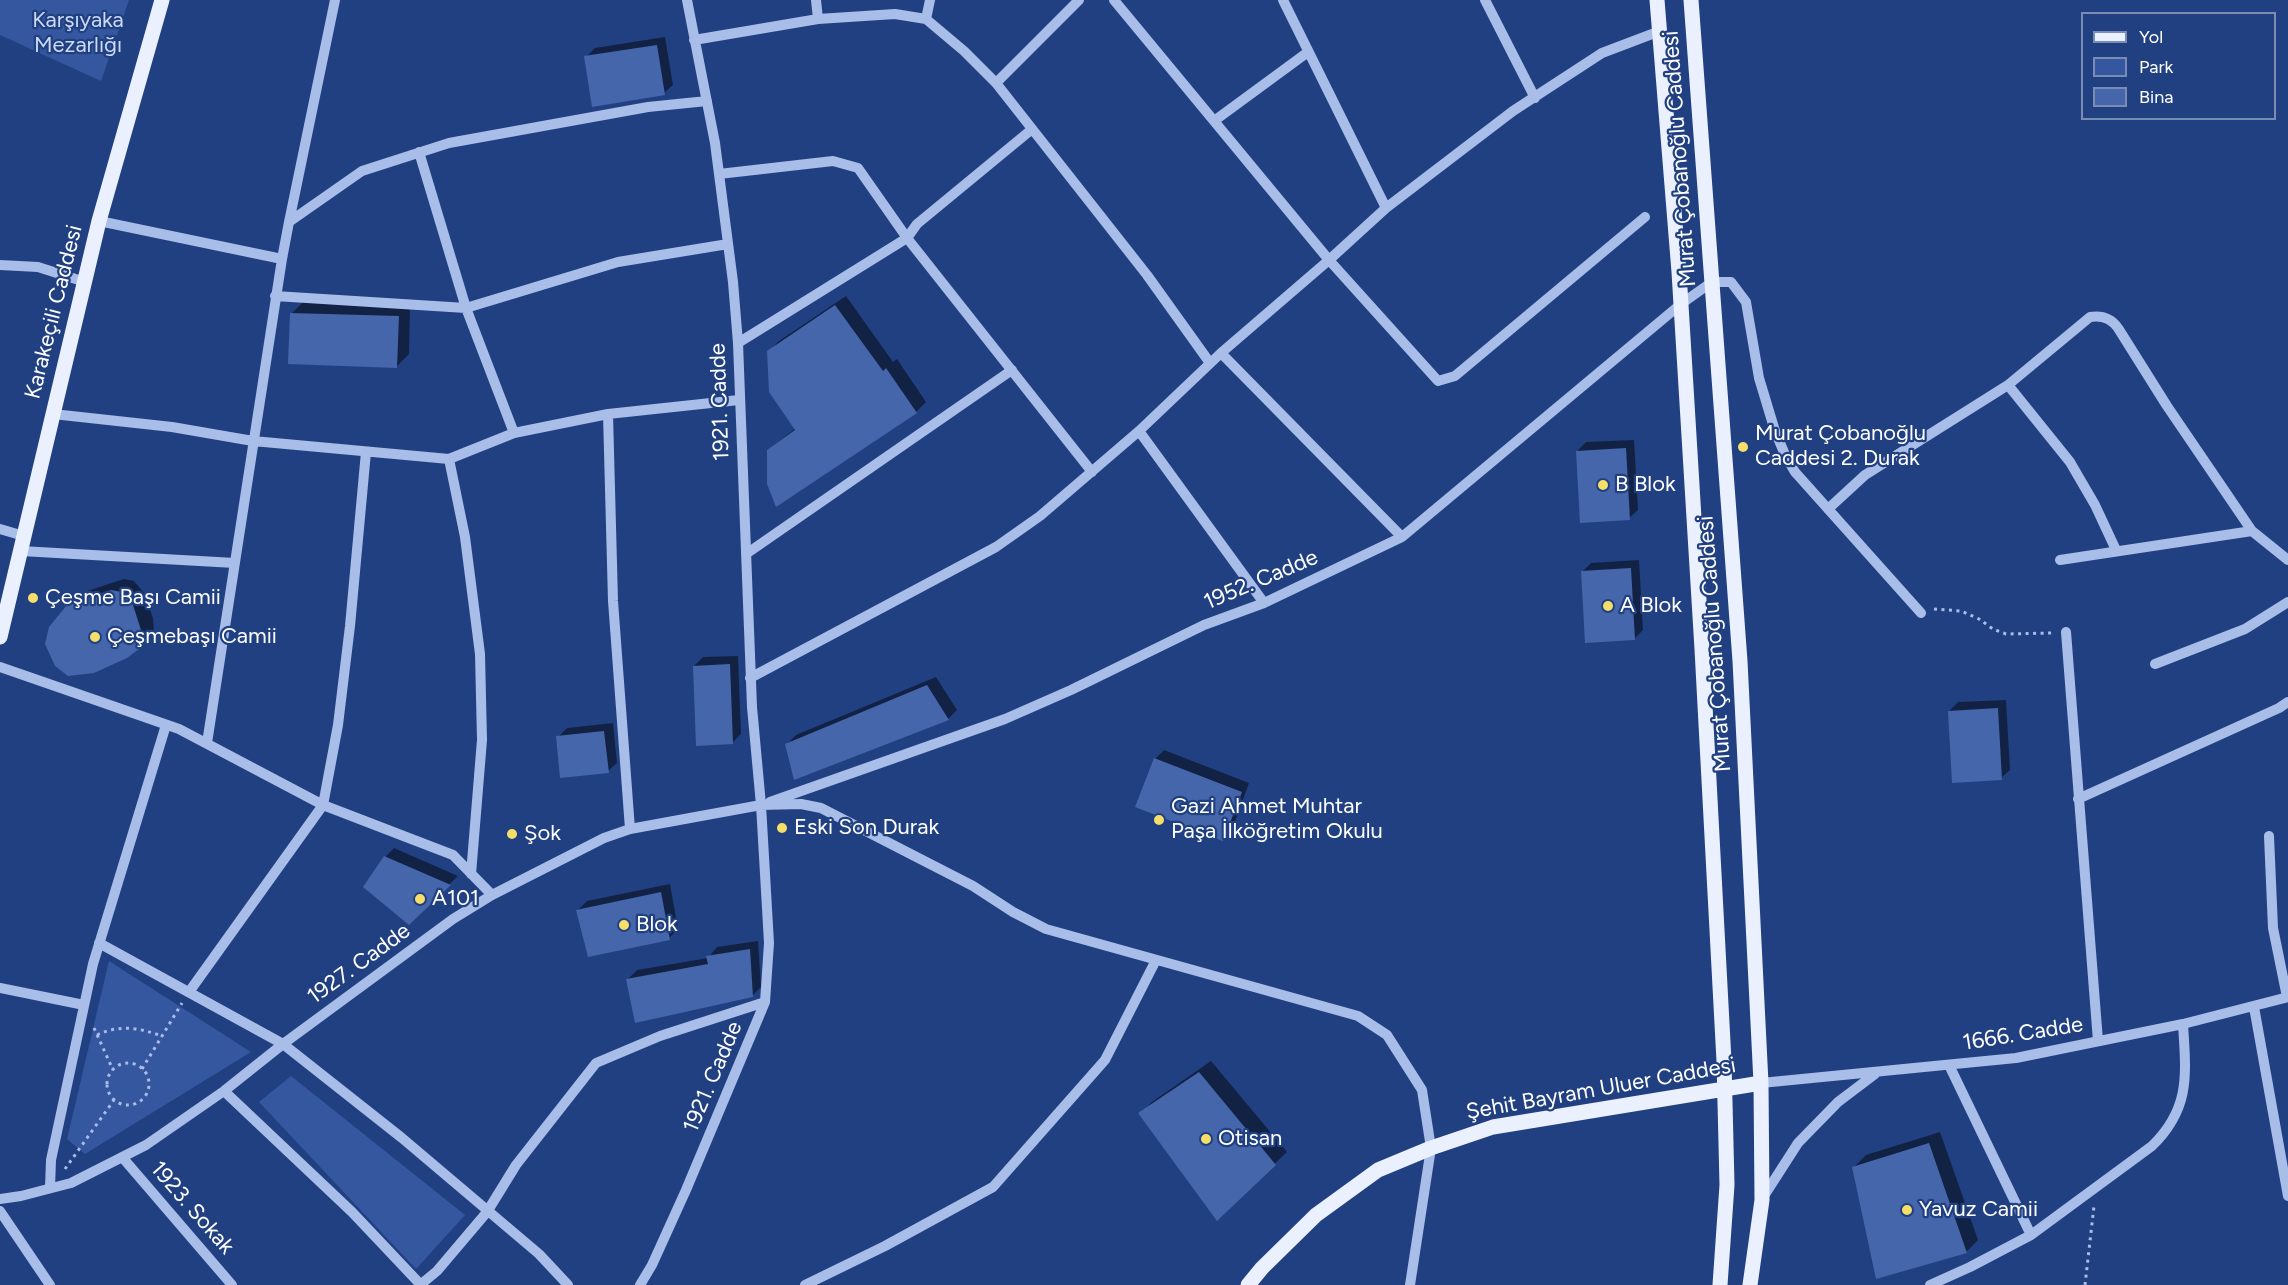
<!DOCTYPE html>
<html>
<head>
<meta charset="utf-8">
<style>
  body { margin:0 }
  #map { position:relative; width:2288px; height:1285px; overflow:hidden; background:#214082; font-family:Figtree,sans-serif }
  canvas { display:block }
  .legend { position:absolute; left:2081px; top:12px; width:195px; height:108px; box-sizing:border-box; background:#214082; border:2px solid #7a8cb4; margin:0; padding:8px 10px; list-style:none; font-size:18px; color:#fff }
  .legend li { display:flex; align-items:center; gap:12px; height:30px }
  .legend b { width:30px; border:2px solid #7a8cb4 }
</style>
</head>
<body>
<div id="map">
<canvas width="2288" height="1285"></canvas>
<ul class="legend">
<li><b style="height:8px;background:#ebf0fe"></b>Yol</li>
<li><b style="height:16px;background:#3557a0"></b>Park</li>
<li><b style="height:16px;background:#4566aa"></b>Bina</li>
</ul>
</div>
<script>
const ctx = document.querySelector('canvas').getContext('2d');
ctx.lineJoin = 'round';
function fill(path, color) { ctx.fillStyle = color; ctx.fill(path, 'evenodd'); }
function strokePath(path, color, width, dash) { ctx.strokeStyle = color; ctx.lineWidth = width; ctx.lineCap = dash ? 'butt' : 'round'; ctx.setLineDash(dash || []); ctx.stroke(path); }
function write(font, color, halo, rows, align = 'center') {
  ctx.font = font + ' Figtree,sans-serif'; ctx.lineWidth = 4.5; ctx.setLineDash([]); ctx.textBaseline = 'middle'; ctx.strokeStyle = halo; ctx.fillStyle = color; for (const [text, x, y, turn = 0] of rows) {
    ctx.save(); ctx.translate(x, y); ctx.rotate((+turn || 0) * Math.PI / 180); ctx.textAlign = isNaN(turn) ? turn : align; if (halo) ctx.strokeText(text, 0, 0); ctx.fillText(text, 0, 0); ctx.restore();
  }
}
fill(new Path2D(`
  M0,0h129l-28,81 -101,-46z
  M109,961l142,91 -166,102 -18,-15z
  M291,1076l174,139 -49,54 -157,-167z`), '#3557a0');
fill(new Path2D(`
  M665,37l8,48 -9,8 -78,-36 9,-9z
  M846,296l47,66 4,-3 29,43 -10,10 -148,38 28,-22 -27,-77 10,-10z
  M304,301l106,4 -1,49 -12,12 -105,-53z
  M1634,440l4,70 -9,8 -52,-67 9,-9z
  M1639,560l4,70 -9,9 -52,-67 9,-9z
  M124,579l10,2 10,12 9,25 1,14 -12,13 -74,-39 13,-13z
  M738,656l3,78 -8,8 -39,-76 9,-9z
  M936,677l21,33 -9,9 -161,25 9,-9z
  M2006,700l4,70 -9,8 -52,-67 9,-9z
  M613,723l4,40 -9,8 -50,-34 9,-9z
  M1164,750l85,33 -17,47 -9,9 -68,-80z
  M394,848l64,28 -49,47 -24,-66z
  M670,884l8,45 -9,9 -91,-28 9,-9z
  M758,941l3,46 -9,9 -124,-17 9,-9 71,-12 9,-11z
  M1211,1061l76,91 -70,67 -77,-105 12,-12z
  M1940,1132l38,108 -12,12 -112,-85 12,-12z`), '#0007');
fill(new Path2D(`
  M657,45l8,50 -73,12 -8,-51z
  M835,305l48,66 3,-3 31,45 -141,94 -9,-23v-34l28,-20 -26,-38 -2,-41z
  M290,313l109,3 -2,52 -109,-4z
  M1626,448l4,72 -50,3 -4,-72z
  M1631,568l4,72 -50,3 -4,-72z
  M111,590l11,2 11,13 8,25 2,16 -16,12 -33,15 -26,3 -13,-10 -10,-22 4,-17 18,-22z
  M730,664l3,80 -37,2 -3,-80z
  M927,685l22,35 -155,60 -9,-36z
  M1998,708l4,72 -50,3 -4,-72z
  M604,731l5,42 -49,5 -4,-42z
  M1154,758l88,34 -19,49 -88,-34z
  M384,856l67,29 -42,40 -46,-38z
  M661,892l9,48 -82,17 -12,-47z
  M750,949l3,48 -118,26 -9,-44 82,-15 -2,-8z
  M1199,1072l77,93 -59,56 -79,-108z
  M1929,1143l38,110 -91,26 -24,-112z`), '#4566aa');
strokePath(new Path2D(`
  M1934,609l27,2 18,8 14,10 13,5 48,-1
  M94,1028l19,42
  M97,1035c23,-11 42,-7 65,1
  M107 1084a21 21 0 1 1 42 0a21 21 0 1 1-42 0Z
  M142,1069l40,-66
  M65,1169l49,-69
  M2085,1285l9,-79`), '#a8bde8', 3, [3, 4.5]);
strokePath(new Path2D(`
  M816,0l2,19
  M1114,0l215,260 109,121 17,-5 190,-159
  M1283,0l103,208
  M1485,0l50,98
  M926,19l4,-19
  M694,40l124,-21 77,-5 31,5 38,32 32,32 151,192 63,88
  M996,83l83,-83
  M1214,121l94,-69
  M419,152l47,156 48,125
  M719,174l114,-13 25,7 49,70 185,234
  M99,221l183,38 7,-37 73,-51 87,-28 199,-36 59,-6
  M289,222l46,-222
  M0,265l38,2 47,15
  M275,296l191,12 152,-46 110,-18
  M738,343l169,-105 10,-14 114,-94
  M1221,353l181,184
  M2008,385l62,77 25,43 21,45
  M53,414l119,13 81,14 196,18 65,-26 94,-19 131,-14
  M608,414l5,187 17,228
  M1139,431l125,172
  M449,459l16,78 15,117 2,86 -11,134
  M1828,509l37,-34 143,-90 82,-68c12,-2 21,1 28,11l49,78 85,125 36,29
  M0,529l24,7
  M21,551l214,12
  M746,554l266,-184
  M2060,560l192,-29
  M2066,632l32,409
  M2155,664l90,-35 43,-27
  M0,667l179,62 144,76 130,50 39,40
  M750,678l246,-131 44,-31 99,-85 82,-78 108,-93 57,-52 127,-97 89,-58 58,-22
  M207,743l75,-484
  M2078,799l201,-91 9,-6
  M770,802l235,-83 66,-29 133,-65 60,-22 138,-66 279,-233 31,-22h19l15,20 13,76 16,53 11,26 9,15 126,141
  M2269,836l4,92 14,69
  M99,943l184,101 119,94 137,116 29,31
  M0,988l84,17
  M189,992l134,-187 15,-80 12,-99 16,-174
  M2254,1007l34,189
  M1949,1065l82,170
  M1761,1083l255,-25 167,-34 105,-27
  M224,1091l128,121 68,72
  M122,1157l110,128
  M50,1188l1,-28 42,-196 73,-239
  M0,1199l21,-3 50,-13 75,-38 78,-54 59,-47 170,-125 39,-24 112,-57 26,-9 131,-24 40,-1 20,4 152,78 40,26 33,17 312,87 29,19 35,55 9,58 -21,137
  M1762,1199l36,-56 40,-41 37,-28
  M0,1211l50,74
  M420,1285l17,-14 50,-59 29,-47 80,-102 64,-27 105,-34
  M640,1285l12,-20 34,-75 79,-188 4,-59 -8,-138 -9,-98 -14,-364 -5,-61 -18,-139 -28,-143
  M805,1285l80,-39 108,-59 112,-127 51,-100
  M1930,1285l40,-18 61,-32 121,-89c39,-38 34,-72 31,-122`), '#a8bde8', 10);
strokePath(new Path2D(`
  M1657,0l22,272 23,377 22,412 3,124 -7,100
  M1691,0l49,661 21,422 1,117 -12,85
  M0,637l99,-416 63,-221
  M1248,1285l14,-17 54,-53 62,-45 53,-22 62,-21 268,-44`), '#ebf0fe', 15);
for (const [x, y, r, color] of [
  [1743,447,6,"#f5de69"],
  [1603,485,6,"#f5de69"],
  [33,598,6,"#f5de69"],
  [1608,606,6,"#f5de69"],
  [95,637,6,"#f5de69"],
  [1159,820,6,"#f5de69"],
  [782,828,6,"#f5de69"],
  [512,834,6,"#f5de69"],
  [420,899,6,"#f5de69"],
  [624,925,6,"#f5de69"],
  [1206,1139,6,"#f5de69"],
  [1907,1210,6,"#f5de69"]
]) { const dot = new Path2D(); dot.arc(x, y, r, 0, 2 * Math.PI); ctx.fillStyle = color; ctx.fill(dot); strokePath(dot, '#214082', 2); }
write('22px', '#ccdaf6', '#214082', [
  ["Karşıyaka",78,21],
  ["Mezarlığı",78,46]
]);
write('22px', '#fff', '#214082', [
  ["Murat Çobanoğlu Caddesi",1680,159,-94],
  ["Karakeçili Caddesi",54,312,-76],
  ["1921. Cadde",720,402,-92],
  ["1952. Cadde",1261,580,-23],
  ["Murat Çobanoğlu Caddesi",1715,644,-94],
  ["1927. Cadde",359,964,-36],
  ["1666. Cadde",2023,1034,-9],
  ["1921. Cadde",713,1077,-67],
  ["Şehit Bayram Uluer Caddesi",1601,1089,-10],
  ["1923. Sokak",192,1208,49]
]);
write('22px', '#fff', '#214082', [
  ["Murat Çobanoğlu",1755,434],
  ["Caddesi 2. Durak",1755,459],
  ["B Blok",1615,485],
  ["Çeşme Başı Camii",45,598],
  ["A Blok",1620,606],
  ["Çeşmebaşı Camii",107,637],
  ["Gazi Ahmet Muhtar",1171,807],
  ["Paşa İlköğretim Okulu",1171,832],
  ["Eski Son Durak",794,828],
  ["Şok",524,834],
  ["A101",432,899],
  ["Blok",636,925],
  ["Otisan",1218,1139],
  ["Yavuz Camii",1919,1210]
], 'left');
</script>
</body>
</html>
